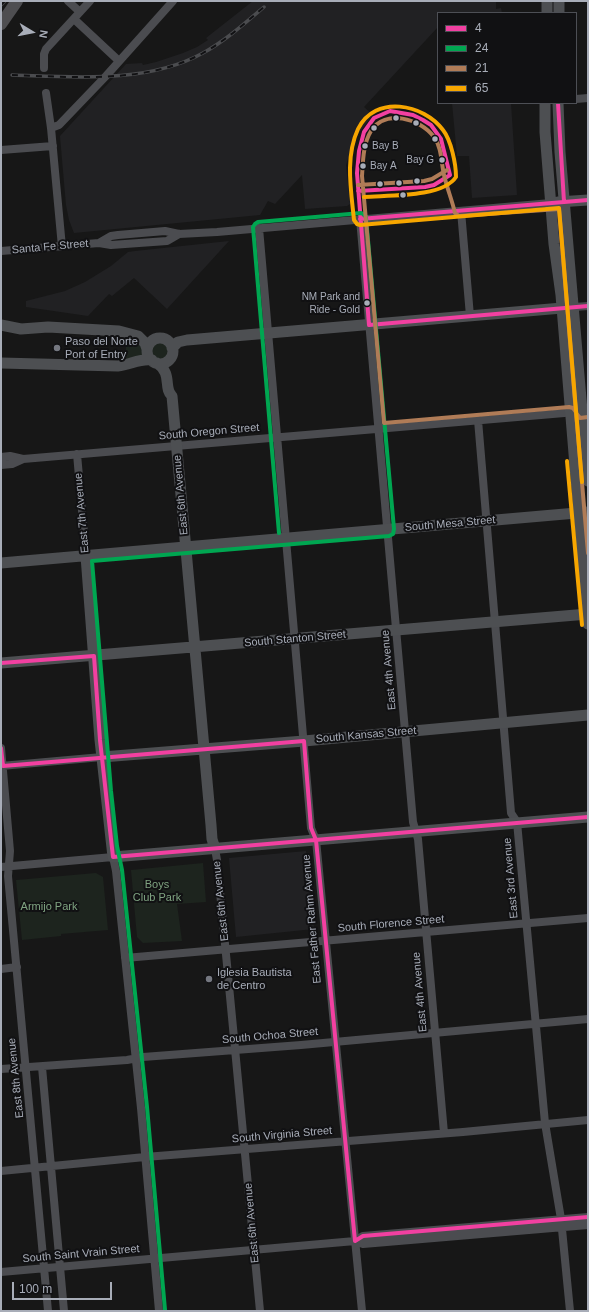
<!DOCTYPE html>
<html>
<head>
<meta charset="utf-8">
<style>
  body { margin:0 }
  #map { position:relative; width:589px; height:1312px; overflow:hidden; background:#171717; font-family:Arial,sans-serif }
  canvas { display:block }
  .frame { position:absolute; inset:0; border:2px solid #a8adb8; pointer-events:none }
  .legend { position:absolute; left:437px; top:12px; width:140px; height:92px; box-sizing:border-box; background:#111113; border:1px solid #4d4f55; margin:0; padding:5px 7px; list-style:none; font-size:12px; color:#a8adb8 }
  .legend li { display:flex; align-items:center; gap:8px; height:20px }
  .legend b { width:20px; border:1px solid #4d4f55 }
  .north { position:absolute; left:12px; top:12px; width:40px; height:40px; -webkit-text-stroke:3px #111113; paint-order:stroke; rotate:100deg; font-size:11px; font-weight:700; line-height:16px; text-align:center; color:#a8adb8 }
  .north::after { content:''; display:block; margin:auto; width:14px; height:18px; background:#a8adb8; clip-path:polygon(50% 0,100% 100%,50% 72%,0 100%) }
  .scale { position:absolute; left:12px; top:1282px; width:100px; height:18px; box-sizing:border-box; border:2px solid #a8adb8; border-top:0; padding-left:5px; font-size:12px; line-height:14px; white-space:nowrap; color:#a8adb8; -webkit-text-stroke:3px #111113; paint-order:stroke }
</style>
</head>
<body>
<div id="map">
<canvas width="589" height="1312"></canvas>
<div class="frame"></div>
<ul class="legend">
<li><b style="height:5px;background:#f240a1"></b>4</li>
<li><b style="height:5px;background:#00a651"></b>24</li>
<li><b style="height:5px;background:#b07c57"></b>21</li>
<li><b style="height:5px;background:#f7a600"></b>65</li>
</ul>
<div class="north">N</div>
<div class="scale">100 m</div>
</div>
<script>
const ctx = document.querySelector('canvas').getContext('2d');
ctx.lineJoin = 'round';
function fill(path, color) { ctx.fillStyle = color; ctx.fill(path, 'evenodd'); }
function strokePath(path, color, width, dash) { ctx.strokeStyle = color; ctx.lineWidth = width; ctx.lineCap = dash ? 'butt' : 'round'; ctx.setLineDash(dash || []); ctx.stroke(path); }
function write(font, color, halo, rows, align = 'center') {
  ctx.font = font + ' Arial,sans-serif'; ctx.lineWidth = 4; ctx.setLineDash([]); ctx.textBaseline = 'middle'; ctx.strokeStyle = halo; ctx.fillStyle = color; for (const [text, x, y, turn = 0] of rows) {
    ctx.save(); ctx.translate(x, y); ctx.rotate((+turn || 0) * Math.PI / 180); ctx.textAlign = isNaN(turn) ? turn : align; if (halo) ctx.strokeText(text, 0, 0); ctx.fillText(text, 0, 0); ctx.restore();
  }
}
fill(new Path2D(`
  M253,1h243v8l5,-1 1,5h-64v14l-74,80 9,8 -19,24 -8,26 4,39 -3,2 -42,3 -3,-34 -27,29 -7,-3 -8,14 -186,18 -5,-13 -3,-15 -6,-69 66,-72 16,-1 1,2 13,-3 27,-9 14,-6 11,-7 -2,-2z
  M452,103h59l6,92 -45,3 -3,-42h-12z
  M229,241l-62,68 -33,-31 -22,18 -3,-2 -21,22 -62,-9v-6l39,-10 20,-9 26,-16 17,-14 7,-1z
  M306,851l8,78 -78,8 -7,-79z`), '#212123');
fill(new Path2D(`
  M128,337l7,1 9,12 -2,6 -16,3v-20z
  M152 351a8 8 0 1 1 16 0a8 8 0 1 1-16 0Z
  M203,863l3,39 -29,2 5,37 -39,2 -6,-6 -6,-67z
  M96,873l7,4 5,53 -47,4v2l-39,4 -6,-60z`), '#1d241e');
strokePath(new Path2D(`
  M68,1l12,11
  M74,19l45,42
  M44,68v-14l2,-5 44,-48
  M46,93l5,35 11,119
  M576,99l12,-1
  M51,128l8,-3 47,-49 67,-75
  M1,150l52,-4
  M461,211l9,105
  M360,219l53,603 5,17 26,294
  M259,228l52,600 5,12 46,471
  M99,243l12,-7 7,-1 47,-4 14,3 38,-2 334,-29
  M1,251l98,-8 12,2 56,-4 12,-7
  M574,307l14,-1
  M478,420l33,393 6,9 28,301 16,96 9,92
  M77,454l9,102
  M1,457l9,-1 13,3
  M1,465l11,-1 11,-5 565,-48
  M1,748l9,103 -2,25 40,435
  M1,766l101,-9
  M215,849l2,11 43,451
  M1,867l112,-10 3,14 25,237 18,203
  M125,958l463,-40
  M1,969l16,-2
  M42,1067l22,244
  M1,1069l126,-9 16,-3 158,-12 287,-26
  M1,1171l144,-14 318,-25 125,-12
  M355,1241l8,3 225,-19
  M1,1272l354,-31 8,-5 225,-19`), '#4b4c50', 8);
strokePath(new Path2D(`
  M547,1v12
  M559,13v-12
  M545,103v29l9,112 7,51 27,329
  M558,103l2,49 28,329
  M558,202l30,-2
  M1,325l20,4 27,-2 71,4 19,5 7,7 2,6
  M147 351a13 13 0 1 1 26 0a13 13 0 1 1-26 0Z
  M172,348l6,-6 9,-2 387,-33
  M1,363l117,3c12,-1 22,-8 34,-6
  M157,363c16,11 6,25 15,33l39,429 1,14 3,10
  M86,556l14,184 13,117 475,-40
  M1,563l587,-51
  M1,663l587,-49
  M102,757l202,-16 284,-26`), '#4d4f52', 11);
strokePath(new Path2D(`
  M1,24l16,-23`), '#4e4e51', 12);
const rail = new Path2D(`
  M1,5l4,-4
  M12,75c62,2 135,9 191,-22 22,-12 41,-29 61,-46`);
strokePath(rail, '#4b4c4f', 3.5);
strokePath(rail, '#111113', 2, [6]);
strokePath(new Path2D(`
  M558,103l6,99
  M358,191l67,-4 9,-2 16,-10 -9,-36 -10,-14 -8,-5 -10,-5 -23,-4 -16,7 -10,14 -5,19 -2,22 12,152 219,-19
  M360,219l228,-19
  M1,663l93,-7 6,84 13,117 475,-40
  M1,748l2,18 301,-25 7,87 5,12 39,401 8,-5 225,-19`), '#f240a1', 4);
strokePath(new Path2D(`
  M165,1310l-18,-203 -25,-237 -5,-24 -6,-55 -19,-230 297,-25 4,-2 1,-5 -28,-311 -1,-3 -4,-2 -103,9 -3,2 -2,3 26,306`), '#00a651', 4);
strokePath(new Path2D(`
  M358,185l66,-4 8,-2 15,-9
  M588,417l-8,1 -4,-5 -17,-204 -100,7 -4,-3c-3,-13 -8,-25 -11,-38 -3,-13 -2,-27 -10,-38 -14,-19 -49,-28 -63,-6 -8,13 -8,30 -9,45l22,247 185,-16 4,1 3,4 12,141`), '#b07c57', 4);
strokePath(new Path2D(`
  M364,197c23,-2 78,1 92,-20 0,-13 -5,-37 -13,-47 -19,-26 -68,-36 -85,-1 -13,28 -7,61 -4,91l3,4 3,1 199,-17 23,274
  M567,461l15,164`), '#f7a600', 4);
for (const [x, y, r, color] of [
  [396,118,3.5,"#a8adb8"],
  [416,123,3.5,"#a8adb8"],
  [374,128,3.5,"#a8adb8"],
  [435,139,3.5,"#a8adb8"],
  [365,146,3.5,"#a8adb8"],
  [442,160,3.5,"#a8adb8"],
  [363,166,3.5,"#a8adb8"],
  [417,181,3.5,"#a8adb8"],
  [399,183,3.5,"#a8adb8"],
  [380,184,3.5,"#a8adb8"],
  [403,195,3.5,"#a8adb8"],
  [367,303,3.5,"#a8adb8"],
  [57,348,4,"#757880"],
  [209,979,4,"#757880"]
]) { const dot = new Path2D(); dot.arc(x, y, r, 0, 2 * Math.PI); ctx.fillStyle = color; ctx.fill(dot); strokePath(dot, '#111113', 1.5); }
write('10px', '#a8adb8', '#111113', [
  ["Bay B",372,146],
  ["Bay G",434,160,"right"],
  ["Bay A",370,166],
  ["NM Park and",360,297,"right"],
  ["Ride - Gold",360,310,"right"]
], 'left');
write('11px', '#a8adb8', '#111113', [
  ["Santa Fe Street",50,247,-5],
  ["South Oregon Street",209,432,-5],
  ["East 6th Avenue",181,495,-95],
  ["East 7th Avenue",82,513,-95],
  ["South Mesa Street",450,524,-5],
  ["South Stanton Street",295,639,-5],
  ["East 4th Avenue",389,670,-95],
  ["South Kansas Street",366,735,-5],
  ["East 3rd Avenue",511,878,-95],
  ["East 6th Avenue",221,901,-96],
  ["East Father Rahm Avenue",312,919,-95],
  ["South Florence Street",391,924,-5],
  ["East 4th Avenue",420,992,-95],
  ["South Ochoa Street",270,1036,-5],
  ["East 8th Avenue",16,1078,-96],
  ["South Virginia Street",282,1135,-5],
  ["East 6th Avenue",252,1223,-95],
  ["South Saint Vrain Street",81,1254,-5]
]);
write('11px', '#a8adb8', '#111113', [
  ["Paso del Norte",65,342],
  ["Port of Entry",65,355],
  ["Iglesia Bautista",217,973],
  ["de Centro",217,986]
], 'left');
write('11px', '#7fa381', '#111113', [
  ["Boys",157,885],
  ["Club Park",157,898],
  ["Armijo Park",49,907]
]);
</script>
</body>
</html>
